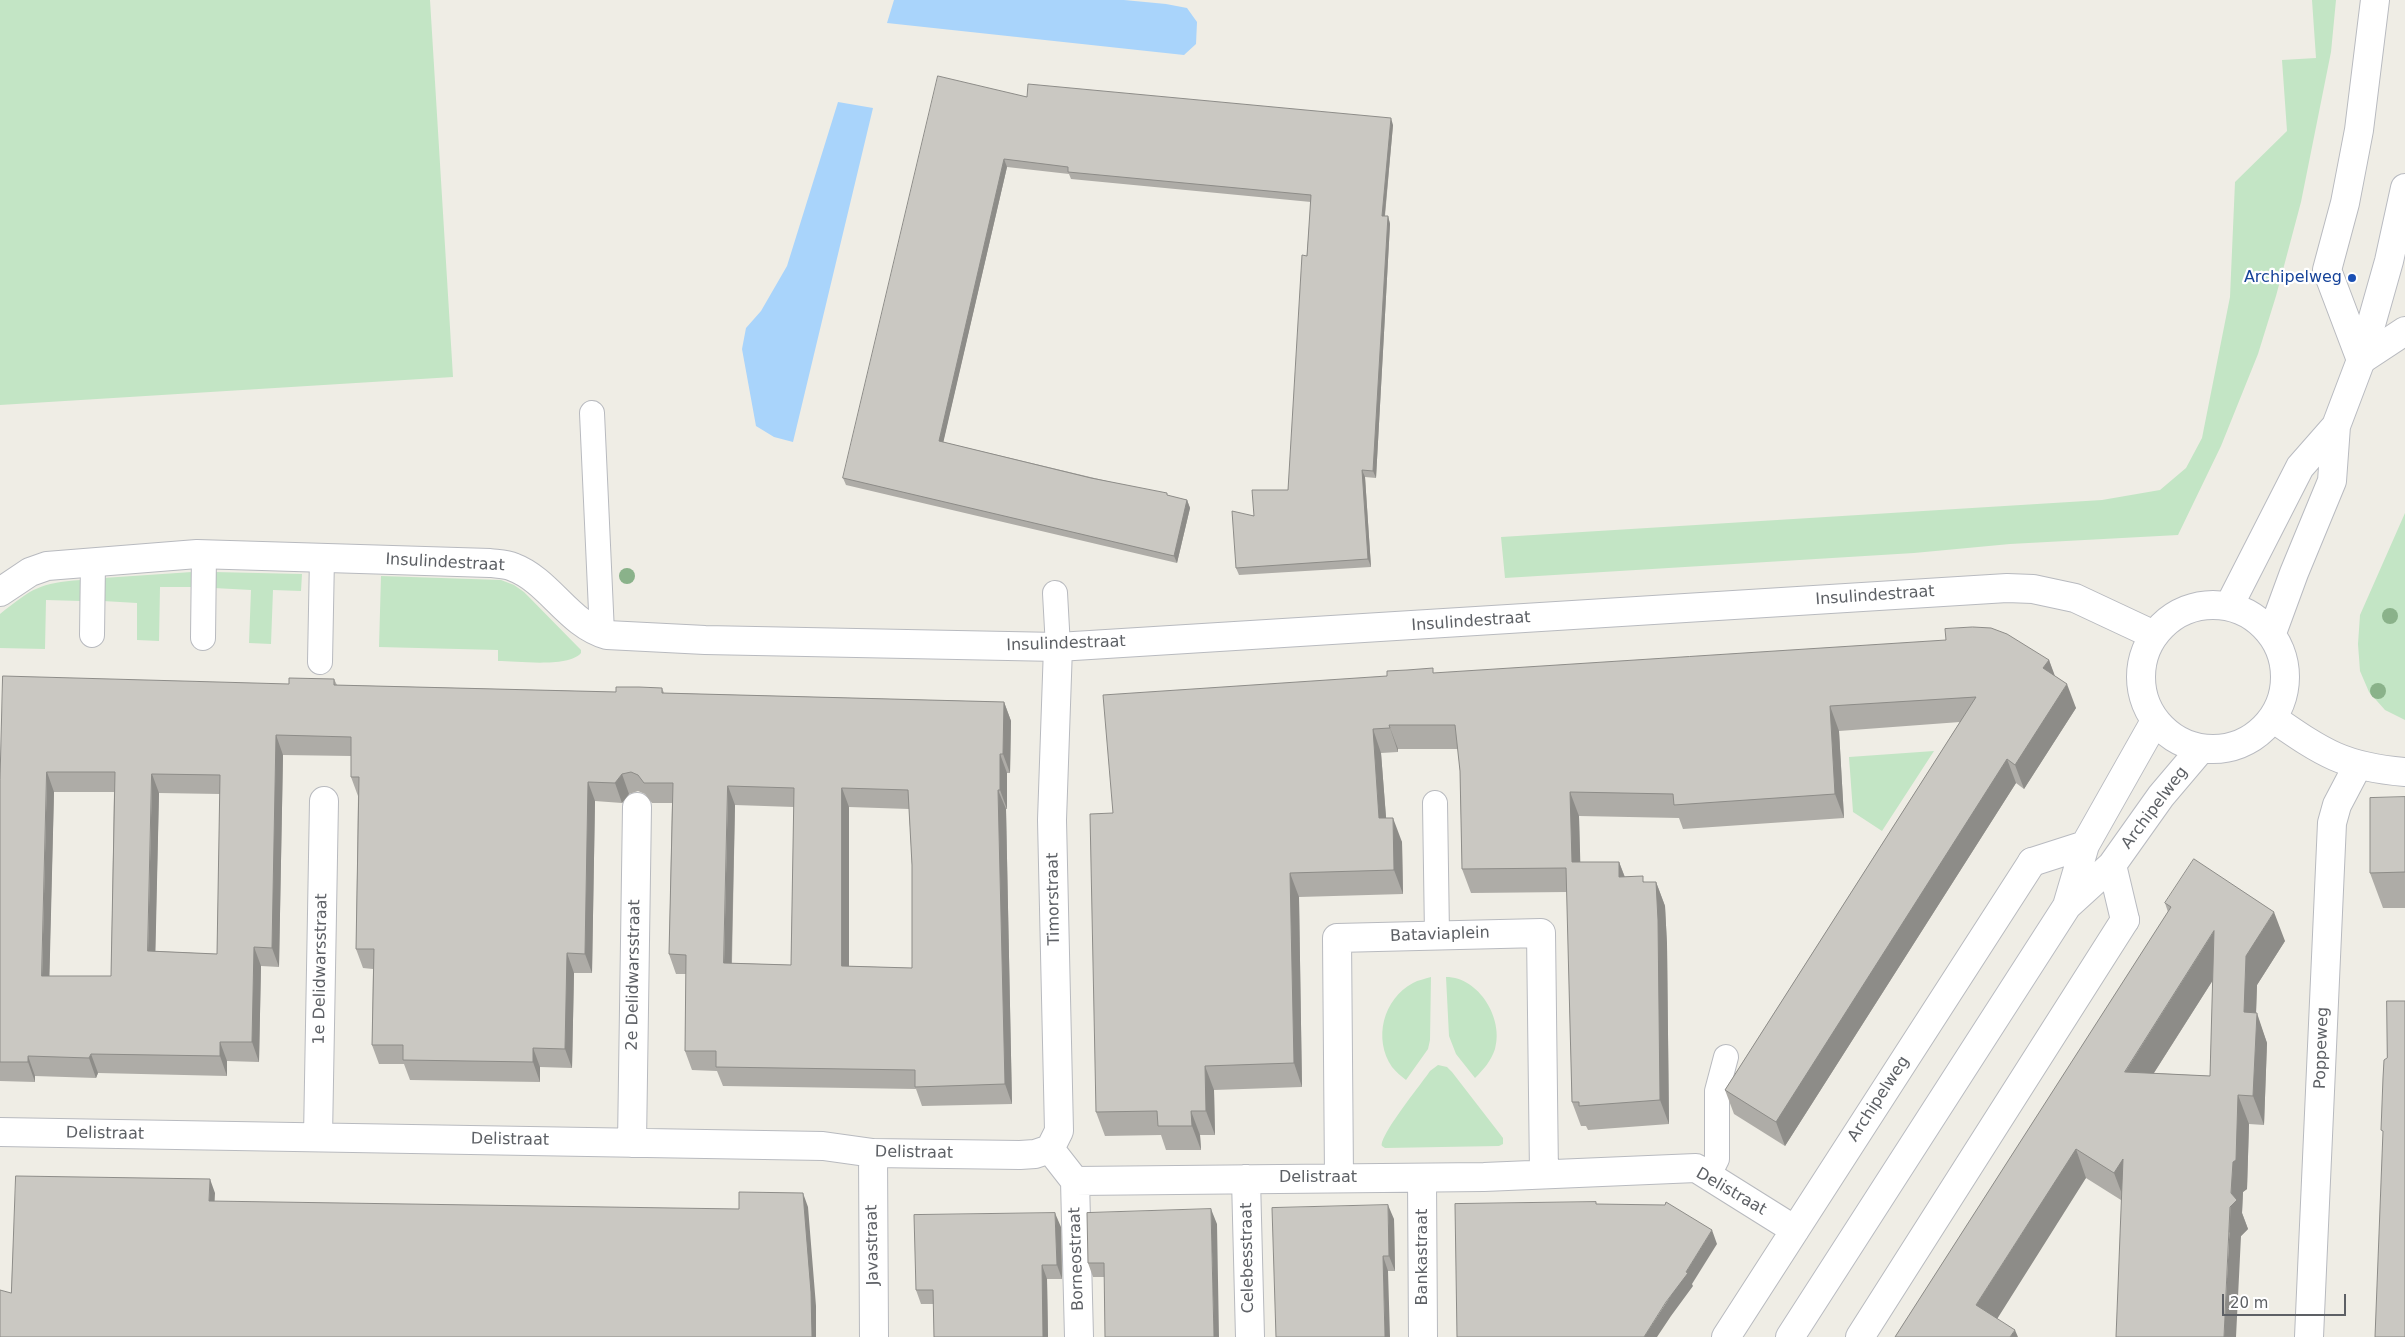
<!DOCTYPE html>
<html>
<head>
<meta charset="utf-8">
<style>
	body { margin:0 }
	#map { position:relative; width:2405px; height:1337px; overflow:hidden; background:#efede5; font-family:"DejaVu Sans",sans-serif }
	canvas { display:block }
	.scale { position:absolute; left:2222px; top:1294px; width:124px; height:22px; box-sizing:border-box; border:2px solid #5d6065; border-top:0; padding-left:6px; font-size:15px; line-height:18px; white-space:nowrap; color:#5d6065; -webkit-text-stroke:4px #fff; paint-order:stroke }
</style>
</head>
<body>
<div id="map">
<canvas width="2405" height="1337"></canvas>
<div class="scale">20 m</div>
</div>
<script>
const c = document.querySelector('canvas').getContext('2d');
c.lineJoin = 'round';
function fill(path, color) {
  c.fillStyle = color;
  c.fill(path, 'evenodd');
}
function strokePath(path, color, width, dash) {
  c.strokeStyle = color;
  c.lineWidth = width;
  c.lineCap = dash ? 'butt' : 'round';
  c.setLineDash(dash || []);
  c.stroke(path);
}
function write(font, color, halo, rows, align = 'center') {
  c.font = font + ' "DejaVu Sans",sans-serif';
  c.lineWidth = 4.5;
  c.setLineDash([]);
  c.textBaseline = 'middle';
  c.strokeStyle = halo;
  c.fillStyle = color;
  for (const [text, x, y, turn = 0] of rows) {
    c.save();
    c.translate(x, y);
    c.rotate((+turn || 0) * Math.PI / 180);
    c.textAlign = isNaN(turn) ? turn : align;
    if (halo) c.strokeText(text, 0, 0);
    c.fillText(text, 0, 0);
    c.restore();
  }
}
const green = new Path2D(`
	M0,0h430l23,377 -453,28z
	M2312,0h24l-5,52 -30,150 -25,94 -18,58 -37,92 -43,89 -168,9 -96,9 -409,25 -4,-41 601,-37 58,-10 26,-22 16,-30 28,-141 5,-115 52,-51 -5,-71 34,-2z
	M2405,513v207l-20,-10 -16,-18 -9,-21 -2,-27 2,-29z
	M192,572l1,15h-33l-1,54 -22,-1v-37l-34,-2v-23z
	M214,572l88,2 -1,17 -28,-1 -2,54 -22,-1 2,-53 -37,-2z
	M381,576l120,4 13,5 10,7 57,58v3c-13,15 -64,8 -83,8v-11l-119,-3z
	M81,580v21l-35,-1 -1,49 -45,-1v-34c33,-26 39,-31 81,-34z
	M1934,751l-52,80 -29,-19 -4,-55z
	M1431,977l-1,63 -2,9 -22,31c-5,-4 -10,-8 -14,-13 -19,-28 -9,-68 21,-84 5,-3 12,-4 18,-6z
	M1446,977c33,0 58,42 49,72 -4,12 -11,20 -20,29l-19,-24 -7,-18z
	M1438,1065l9,2 5,5 51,66v6l-4,2 -114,2 -3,-2c-3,-10 40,-63 48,-75z`);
const water = new Path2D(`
	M894,0h230l42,4 21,4 10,14 -1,22 -12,11 -297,-32z
	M838,102l35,6 -80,334 -19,-5 -18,-11 -14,-77 4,-21 15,-17 26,-45z`);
const lane = new Path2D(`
	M592,413l10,220
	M1055,593l3,54
	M92,635l1,-73
	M203,638l1,-84
	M320,662l2,-105
	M1435,803l2,132
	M1709,1175l8,-16v-68l9,-34`);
const street = new Path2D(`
	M2375,0l-16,130 -14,73 -18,67 34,90 44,-29
	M0,592l30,-20 17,-6 150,-12 293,9c7,1 16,1 23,4 37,14 55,57 94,68l98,5 353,7 949,-59 26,1 42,9 79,37
	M2274,719c49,34 70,48 131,53
	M0,1132l823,14 50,7 147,2 15,-1 15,-5 25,32 409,-4 212,-9 99,62
	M318,1137l6,-336
	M632,1143l5,-336
	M1050,1149l9,-18 -7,-311 6,-173
	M873,1153l1,184
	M1339,1177l-2,-239 204,-5 3,241
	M1422,1178l1,159
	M1246,1179l4,158
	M1075,1181l4,156
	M1726,1337l306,-475
	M1860,1337l265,-417
	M2309,1337l23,-514 5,-18 21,-40`);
const secondary = new Path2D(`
	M2141 677a72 72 0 1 1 144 0a72 72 0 1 1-144 0Z
	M2229,606l71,-139 36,-41
	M2272,633l22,-60 38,-92 4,-55 25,-66 28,-99 16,-73
	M2032,862l53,-17
	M2112,865l13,55
	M2067,906l18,-61 70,-124
	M1790,1337l277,-431 45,-41 49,-69 39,-46`);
const trees = [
	[627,576],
	[2390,616],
	[2378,691]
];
const wall = new Path2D(`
	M1027,97l366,28 -8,91h3l2,8 -14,254 -11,-1 6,90 -132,8 -3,-7 18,-52 34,-26 23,-288 -240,-23 -2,-5 -62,-7 -64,275 244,58 3,8 -13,55 -331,-78 -3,-7z
	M2049,660l5,15 22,33 -52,81 -8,-6 -231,363 -51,-32 -9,-24 235,-368 -121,9 5,87 -161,11 -4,-11 -100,-2 1,46h39l6,15 20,5h11l9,24 2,38 2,180 -81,6 -2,-4h-5l-9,-24 -5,-210 -96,1 -9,-24 -2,-98 -2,-22h-60v3l-17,1 5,65 16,24 1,52 -104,3 3,190 -88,3 1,45h-15l1,15h-35l-5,-15 -56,1 -9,-24 17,-299 322,-140z
	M334,679l3,6 279,7 46,-4 2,5 340,9 7,19 -1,52h-3v36h-1l6,295 -90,2 -6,-17 -193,-3 -6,-15 -25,-1 -7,-19 1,-77h-10l-7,-20 3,-151h-20l-7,-9 -7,-3 -9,3 -7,9 -27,-2 -3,172h-18l-2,95 -32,-1v15l-130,-2 -6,-16h-25l-7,-19 1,-76 -10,-1 -7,-19 2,-153 -7,-19v-21l-68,-1 -4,212 -18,-1 -2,96 -32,-1v15l-129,-3 -2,5 -61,-2v6l-35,-1v-301l289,-96zM54,792h60l-3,184h-62zM159,793l61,1 -3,160 -62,-3zM735,805l59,2 -3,158 -59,-2zM849,807l60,2 3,56v103l-63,-2z
	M2405,797v111h-22l-13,-35z
	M2165,903l120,38 -28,44 -1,28 11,30 -3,82 -15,-1 -2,65 -4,3 -1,21 6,16 -7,7 -120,-36 -35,-22 -191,159 273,-425zM2213,980l-3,96 -56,-3z
	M1394,1219l1,52h-7l-112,66z
	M1217,1224l-113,53h-11l-5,-14z
	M1061,1227l1,52h-15l1,58h-114v-33h-13l-5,-14z`);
const shadedWall = new Path2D(`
	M1391,118l2,7 -9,98 -2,-7z
	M1004,159l3,8 -65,281 -3,-7z
	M1388,216l2,8 -14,254 -3,-7z
	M1362,470l3,7 6,90 -3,-8z
	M1187,500l3,8 -13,55 -3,-7z
	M2049,660l9,24 -15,-16z
	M2067,684l9,24 -52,81 -9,-24z
	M1004,702l7,19 -1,52 -7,-19z
	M1830,706l9,25 5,87 -9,-24z
	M1389,725l9,24v3z
	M1373,729l8,24 7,89 -9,-24z
	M276,735l7,20 -4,212 -7,-19z
	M1000,754l7,19v36l-7,-19z
	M2007,759l9,24 -231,363 -9,-24z
	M47,772l7,20 -5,203 -7,-19z
	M152,774l7,19 -4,178 -7,-20z
	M622,774l7,20 -7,9 -7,-20z
	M588,782l7,19 -3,172 -7,-19z
	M728,786l7,19 -4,177 -7,-19z
	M842,788l7,19v178l-7,-19z
	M998,790l8,19 6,295 -7,-20z
	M1570,792l9,24 2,70 -9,-24z
	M1393,818l9,24 1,52 -9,-24z
	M1619,862l9,24 -9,-9z
	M1290,873l9,24 3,190 -8,-24z
	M1656,882l9,24 2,38 2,180 -9,-24z
	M2274,912l11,29 -28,44 -2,57 -11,-30 2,-56z
	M2214,931l11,30 -89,140 -11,-29z
	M254,947l7,19 -2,96 -7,-20z
	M567,953l7,20 -2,95 -7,-19z
	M2257,1013l10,30 -3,82 -11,-29z
	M220,1042l7,19v15l-7,-20z
	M533,1048l7,19v15l-7,-20z
	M91,1054l7,19 -2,5 -7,-20z
	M28,1056l7,20v6l-7,-20z
	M1205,1066l9,24 1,45 -9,-24z
	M2238,1095l11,29 -2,65 -4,3 -1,21 6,16 -7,7 -5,101h-12l9,-175z
	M1191,1111l9,24 1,15 -9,-24z
	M2076,1149l10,29 -99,157 -11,-30z
	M2123,1159l2,43 -11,-29z
	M210,1179l5,14 -1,22 -5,-14z
	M803,1193l5,14 8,99v31h-4z
	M1388,1205l6,14 1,52 -6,-15z
	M1211,1209l6,15 2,113h-5z
	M1055,1213l6,14 1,52 -5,-14z
	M1712,1230l5,14 -25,40 1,2 -22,30 -14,21h-13l42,-65z
	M1383,1256l5,15 2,66h-5z
	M1042,1265l5,14 1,58h-5z
	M2015,1330l3,7h-8z`);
const building = new Path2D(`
	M938,76l89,21 1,-13 363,34 -9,98h6l-15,255 -11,-1 6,89 -132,9 -4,-57 22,5 -2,-26h36l14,-235 5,1 4,-61 -243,-23v-5l-64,-8 -65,282 152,37 76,15v2l20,5 -13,56 -331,-78z
	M1973,627l18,1 16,6 42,26 -6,8 24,16 -52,81 -8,-6 -231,363 -51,-32 251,-393 -146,9 5,88 -161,11 -1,-11 -103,-2 2,70h47v15l24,-1v6h13l2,38 2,180 -81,6v-4h-7l-6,-234 -104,1 -2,-98 -5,-46h-66l1,3 -17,1 6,89h14l1,52 -104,3 4,190 -89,3 1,45h-15l1,15h-34l-1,-15 -61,1 -6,-298 23,-1 -10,-118 284,-19v-5l20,-1 26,-2v5l513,-33 -1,-11z
	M3,676l286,8v-6l45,1v6l282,7v-5h23l23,1v5l342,9 -1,52h-3v36h-2l7,294 -90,3v-17l-199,-3v-16h-31l1,-96 -17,-1 4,-171h-29l-6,-8 -7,-3 -9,2 -7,9 -27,-1 -3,172 -18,-1 -2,96 -32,-1v14l-130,-2v-15h-31l2,-96h-18l3,-172h-8v-40l-75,-2 -4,213 -18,-1 -2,95h-32v14l-129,-2 -2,4 -61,-2v6h-28v-282zM47,772h68l-4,204h-69zM152,774l68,1 -3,179 -69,-3zM728,786l66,2 -3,177 -67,-2zM842,788l66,2 4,75v103l-70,-2z
	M2405,797v75l-35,1v-75z
	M2194,859l80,53 -28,44 -2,56 13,1 -4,83 -15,-1 -2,65 -3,2 -2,31 6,7 -7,7 -6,130h-108l7,-178 -9,14 -38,-24 -100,156 39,25 -5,7h-115l276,-430 -6,-4zM2214,931l-4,145 -85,-4z
	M2387,1001h18v336h-30l8,-206 -2,-1 2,-52 1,-18 3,-2z
	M16,1176l194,3 -1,22 530,8v-17l64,1 8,99 1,45h-812v-47l11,3z
	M1596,1202v2l69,1 1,-3 46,28 -26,42 2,1 -22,29 -22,35h-187l-2,-133z
	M1388,1205l1,51h-6l2,81h-109l-4,-129z
	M1211,1209l3,128h-109l-1,-74h-16l-1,-50z
	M1055,1213l2,52h-15l1,72h-109l-1,-47h-17l-2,-75z`);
const markers = [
	[2352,278,5,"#1a4fb4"]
];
const transitNames = [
	["Archipelweg",2342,278]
];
const streetNames = [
	["Insulindestraat",445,563,3],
	["Insulindestraat",1875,596,-4],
	["Insulindestraat",1471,622,-4],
	["Insulindestraat",1066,644,-2],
	["Archipelweg",2155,808,-53],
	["Timorstraat",1054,899,-91],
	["Bataviaplein",1440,935,-2],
	["1e Delidwarsstraat",321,969,-89],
	["2e Delidwarsstraat",634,975,-89],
	["Poppeweg",2322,1048,-88],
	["Archipelweg",1879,1099,-57],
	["Delistraat",105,1134,1],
	["Delistraat",510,1140,1],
	["Delistraat",914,1153,1],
	["Delistraat",1318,1178],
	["Delistraat",1731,1192,30],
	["Javastraat",873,1245,-91],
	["Bankastraat",1423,1257,-90],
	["Celebesstraat",1248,1258,-91],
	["Borneostraat",1077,1259,-92]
];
fill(green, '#c3e5c5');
fill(water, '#a9d4fb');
strokePath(lane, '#b8babf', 26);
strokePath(street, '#b8babf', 30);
strokePath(secondary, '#b9bbc1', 30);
strokePath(lane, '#fff', 24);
strokePath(street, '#fff', 28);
strokePath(secondary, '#fff', 28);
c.fillStyle = '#8ab28a';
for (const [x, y] of trees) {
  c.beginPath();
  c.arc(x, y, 8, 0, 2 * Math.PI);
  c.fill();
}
fill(wall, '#aeaca7');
fill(shadedWall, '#8d8c88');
fill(building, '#cac8c2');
strokePath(building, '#8d8c88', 1);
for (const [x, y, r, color] of markers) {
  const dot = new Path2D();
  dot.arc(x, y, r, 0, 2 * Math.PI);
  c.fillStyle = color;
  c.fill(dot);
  strokePath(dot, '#fff', 2);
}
write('16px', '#164399', '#fff', transitNames, 'right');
write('16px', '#5d6065', '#fff', streetNames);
</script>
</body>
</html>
